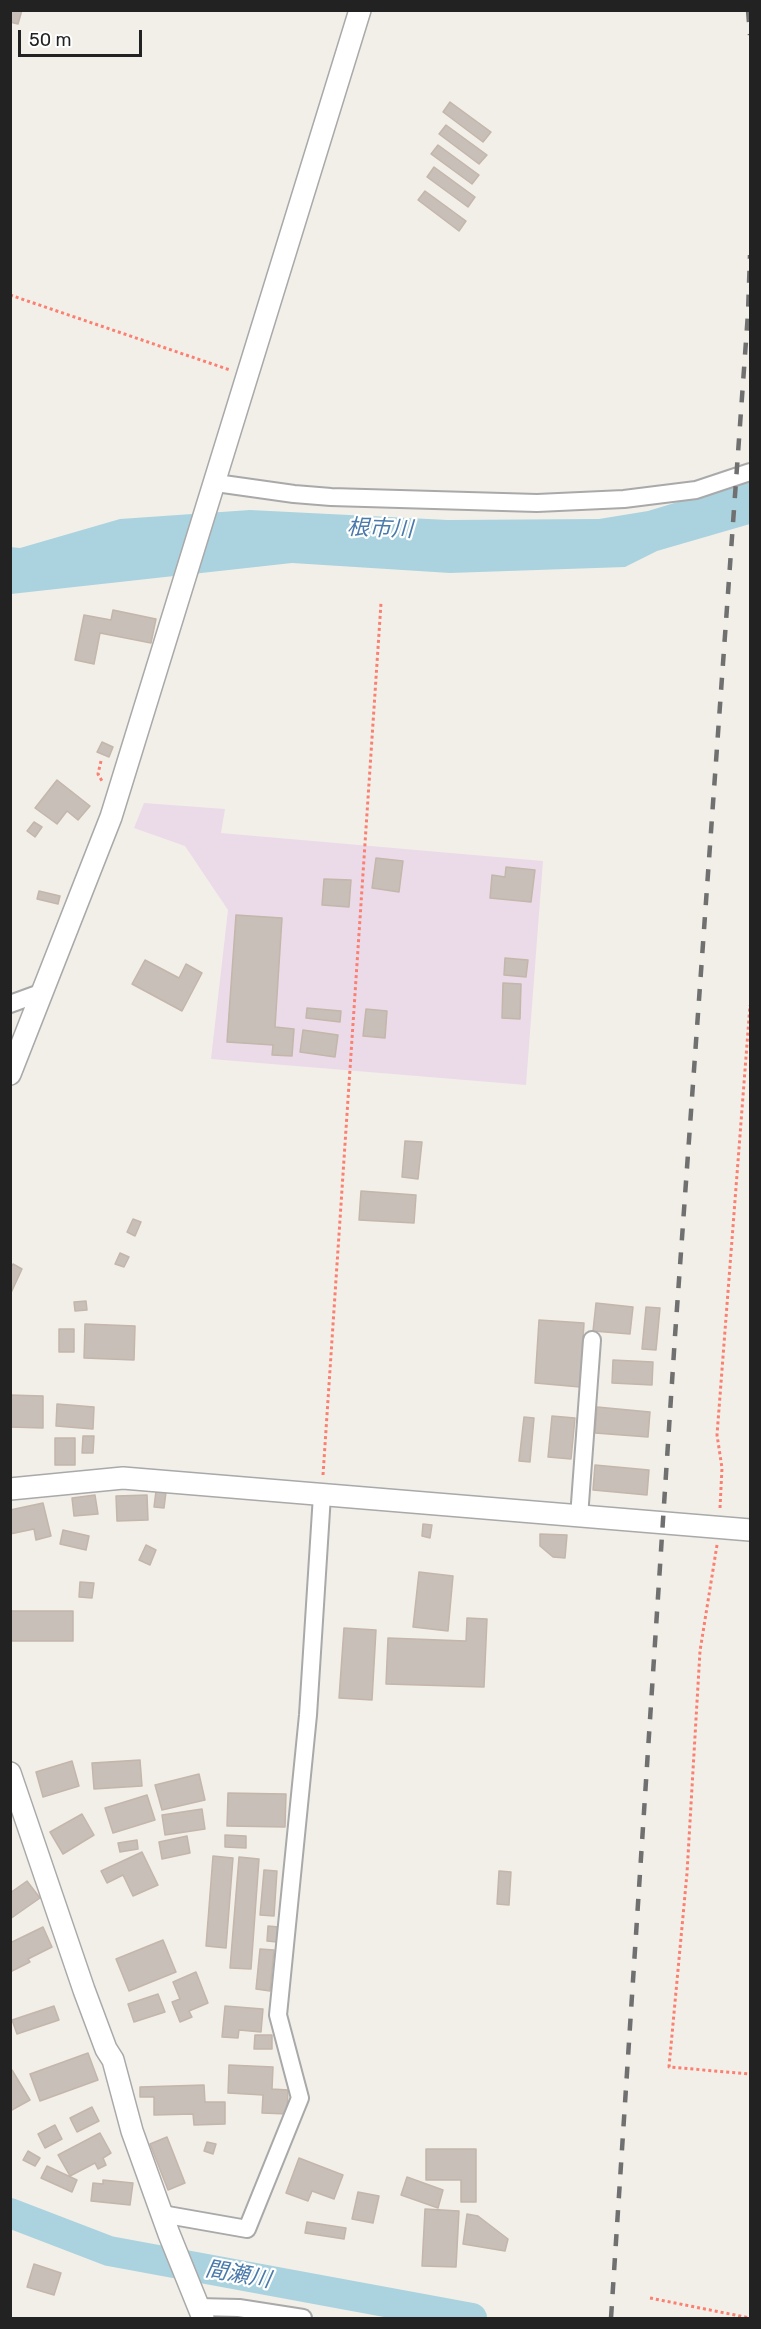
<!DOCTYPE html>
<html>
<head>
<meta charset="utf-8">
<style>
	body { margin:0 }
	#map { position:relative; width:761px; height:2329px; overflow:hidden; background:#f2efe9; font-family:Rubik,sans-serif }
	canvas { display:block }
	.frame { position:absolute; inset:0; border:12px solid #222; pointer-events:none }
	.scale { position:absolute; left:18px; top:30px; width:124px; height:27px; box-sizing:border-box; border:3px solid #222; border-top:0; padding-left:8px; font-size:18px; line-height:21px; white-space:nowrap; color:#222; -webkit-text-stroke:4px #fff; paint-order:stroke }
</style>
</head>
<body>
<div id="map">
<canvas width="761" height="2329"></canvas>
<div class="frame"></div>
<div class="scale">50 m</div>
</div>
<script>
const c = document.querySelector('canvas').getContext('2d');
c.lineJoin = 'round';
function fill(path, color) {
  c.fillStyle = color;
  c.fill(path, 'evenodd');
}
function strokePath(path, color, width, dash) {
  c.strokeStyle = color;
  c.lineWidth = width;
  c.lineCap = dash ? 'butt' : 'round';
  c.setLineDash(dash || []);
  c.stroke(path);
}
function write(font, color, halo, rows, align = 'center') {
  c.font = font + ' Rubik,"Noto Sans JP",sans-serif';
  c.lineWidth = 4.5;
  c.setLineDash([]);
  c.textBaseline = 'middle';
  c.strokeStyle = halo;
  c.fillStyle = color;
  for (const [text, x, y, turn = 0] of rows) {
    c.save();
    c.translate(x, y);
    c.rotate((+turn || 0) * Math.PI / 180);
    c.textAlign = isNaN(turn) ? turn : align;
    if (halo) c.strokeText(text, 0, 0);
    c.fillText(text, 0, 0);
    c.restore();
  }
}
const industrial = new Path2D(`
	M144,803l81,6 -4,24 322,28 -17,224 -315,-26 17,-149 -43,-64 -51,-18z`);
const water = new Path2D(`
	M750,480v44l-93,27 -32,16 -175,6 -158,-10 -281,31 -1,-47 10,1 100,-29 130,-9 198,10 151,-1 49,-8z`);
const river = new Path2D(`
	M10,2213l99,38 363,67`);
const building = new Path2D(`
	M10,10h12l-4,14 -8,-2z
	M450,102l41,30 -8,10 -40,-30z
	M446,125l41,30 -8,9 -40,-30z
	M438,145l41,30 -7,9 -41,-30z
	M434,167l41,30 -7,10 -41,-30z
	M425,191l41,30 -7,10 -41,-31z
	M113,610l43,9 -5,24 -51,-10 -6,31 -19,-4 9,-45 27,5z
	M102,742l11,5 -4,10 -12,-5z
	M57,780l33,26 -12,14 -11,-9 -10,13 -22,-16z
	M34,822l8,5 -7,10 -8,-6z
	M376,858l27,3 -4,31 -27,-4z
	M506,867l29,3 -4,32 -41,-4 2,-23 13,2z
	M324,879l27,1 -2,27 -27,-2z
	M39,891l21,5 -2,8 -21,-5z
	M236,915l46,3 -7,109 19,2 -2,27 -20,-1 1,-10 -46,-3z
	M505,958l23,2 -2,17 -22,-2z
	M145,960l34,18 7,-14 16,9 -20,38 -50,-27z
	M503,983l18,1 -1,35 -18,-1z
	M307,1008l34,3 -1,11 -34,-4z
	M366,1009l21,2 -2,27 -22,-2z
	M303,1030l35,5 -3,22 -35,-5z
	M405,1141l17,1 -4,37 -16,-2z
	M361,1191l55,4 -2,28 -55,-3z
	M133,1219l8,3 -6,14 -8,-4z
	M120,1253l9,4 -5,10 -9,-3z
	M13,1264l9,5 -12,26v-26z
	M86,1301l1,9 -12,1 -1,-9z
	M596,1303l37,4 -3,27 -37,-3z
	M646,1307l14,1 -4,42 -14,-1z
	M539,1320l45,3 -4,64 -45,-4z
	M85,1324l50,2 -1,34 -50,-2z
	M59,1329h15v23h-15z
	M613,1360l40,2 -1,23 -40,-2z
	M10,1395l33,1v32l-33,-1z
	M57,1404l37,3 -1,22 -37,-3z
	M597,1407l53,5 -2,25 -53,-4z
	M552,1416l23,2 -4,41 -23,-2z
	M524,1417l10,1 -4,44 -11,-1z
	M83,1436h11l-1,17h-11z
	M55,1438h20v27h-20z
	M595,1465l54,5 -2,25 -54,-5z
	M156,1491l10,1 -2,16 -10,-1z
	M95,1495l3,19 -24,2 -2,-18z
	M147,1495l1,25 -31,1 -1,-25z
	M43,1503l8,33 -15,4 -2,-11 -24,5v-24z
	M423,1524l9,1 -2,13 -8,-2z
	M63,1530l26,6 -3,14 -26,-6z
	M540,1534l27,1 -2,23 -12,-1 -13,-11z
	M146,1545l10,5 -6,15 -11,-5z
	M419,1572l34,4 -5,55 -35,-4z
	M80,1582l14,1 -2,15 -13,-1z
	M10,1611h63v30h-63z
	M467,1618l20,1 -3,68 -98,-3 2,-46 78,3z
	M344,1628l32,2 -4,70 -33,-2z
	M140,1760l2,26 -48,3 -2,-26z
	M72,1761l7,25 -36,11 -7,-25z
	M199,1774l6,26 -43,10 -7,-25z
	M228,1793l58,1 -1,33 -58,-1z
	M147,1795l8,25 -42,13 -8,-25z
	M202,1809l3,20 -40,6 -3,-20z
	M82,1814l12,21 -31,19 -13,-22z
	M225,1835l21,1v12l-21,-1z
	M187,1836l3,17 -28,6 -3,-17z
	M137,1840l1,9 -18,3 -2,-9z
	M142,1852l16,33 -25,11 -10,-21 -16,8 -6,-12z
	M213,1856l20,2 -7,90 -20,-2z
	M239,1857l20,2 -8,110 -21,-1z
	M264,1870l13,1 -3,45 -14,-1z
	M499,1871l12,1 -2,33 -12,-1z
	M27,1881l13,17 -30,21v-26z
	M268,1926l11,1 -2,15 -10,-1z
	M43,1927l9,20 -24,12 2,3 -20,10v-29z
	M163,1940l13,32 -47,19 -13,-32z
	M260,1949l14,1 -4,41 -14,-2z
	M196,1972l12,31 -19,8 3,6 -12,5 -8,-20 8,-3 -7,-17z
	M158,1994l7,18 -31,10 -6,-18z
	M54,2006l5,14 -42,14 -5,-14z
	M225,2006l38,3 -2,23 -22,-2 -1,8 -16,-1z
	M255,2035h17v14h-18z
	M88,2053l10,27 -58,21 -10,-27z
	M229,2065l44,2 -1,22 16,1 -1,24 -25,-1 1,-18 -35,-2z
	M12,2070l18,30 -20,11v-40z
	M204,2085l1,17h20v22l-31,1 -1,-11 -39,1v-18h-14v-10z
	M92,2107l7,14 -22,11 -7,-14z
	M55,2125l7,14 -17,9 -7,-14z
	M100,2133l11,20 -8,5 3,7 -8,4 -3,-6 -25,13 -12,-21z
	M167,2137l18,46 -17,7 -18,-46z
	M207,2142l9,2 -3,10 -9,-3z
	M426,2149h50v53h-15v-22h-35z
	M28,2151l12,7 -5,8 -12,-6z
	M299,2158l44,17 -9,24 -22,-8 -4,10 -22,-8z
	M47,2166l30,14 -5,12 -31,-14z
	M407,2177l36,13 -5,18 -37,-13z
	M103,2180l30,3 -3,22 -39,-4 2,-18 10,1z
	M358,2192l21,4 -6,27 -21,-4z
	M425,2209l34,2 -3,56 -34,-1z
	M467,2214l11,2 30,23 -3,12 -42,-7z
	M307,2222l39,6 -2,11 -39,-6z
	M34,2264l27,9 -7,22 -27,-8z`);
const path = new Path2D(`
	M10,295l220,75
	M101,761l-3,13 4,7
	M323,1475l58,-872
	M720,1508l2,-40 -5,-33 33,-430
	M717,1545l-17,106 -13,222 -18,194 81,7
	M650,2298l100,20`);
const minor = new Path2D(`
	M216,483l78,11 37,3 206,6 87,-4 72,-9 54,-18
	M10,1004l33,-12
	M579,1517l13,-177
	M162,2214l85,15 53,-131 -22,-83 30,-300 14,-220
	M198,2307l41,1 64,10`);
const tertiary = new Path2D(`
	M10,1074l101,-257 249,-807
	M10,1489l113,-11 627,52
	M10,1773l74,217 22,59 7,11 19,71 37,103 34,84`);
const rail = new Path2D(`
	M748,10l2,25
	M611,2318l64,-982 73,-1023 2,-58`);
const waterNames = [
	["根市川",380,529,2],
	["間瀬川",238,2275,10]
];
fill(industrial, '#ebdbe8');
fill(water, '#aad3df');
strokePath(river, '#aad3df', 30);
fill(building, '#c7bfb8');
strokePath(building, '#c4b6ab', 1.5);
strokePath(minor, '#a9a9a9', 20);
strokePath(tertiary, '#a9a9a9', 24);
strokePath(path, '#fa8072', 3, [3, 3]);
strokePath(minor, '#fff', 16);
strokePath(tertiary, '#fff', 21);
strokePath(rail, '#707070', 4.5, [12, 12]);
write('italic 22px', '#4a7aab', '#fff', waterNames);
</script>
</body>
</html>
